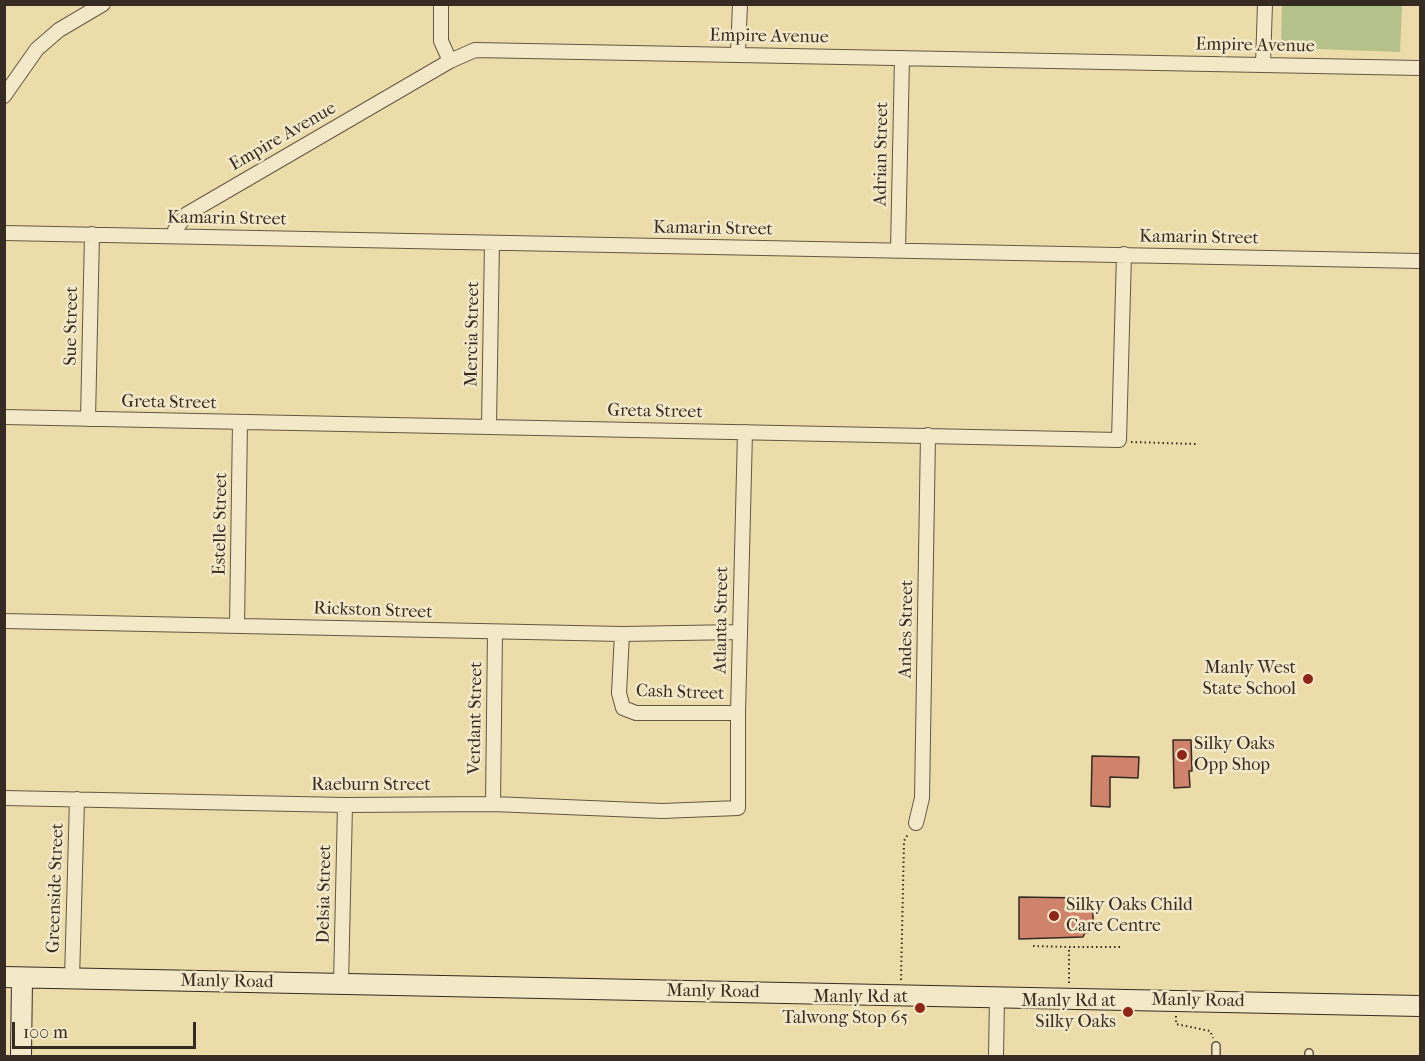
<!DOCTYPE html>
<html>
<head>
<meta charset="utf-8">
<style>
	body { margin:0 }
	#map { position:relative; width:1425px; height:1061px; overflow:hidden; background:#ecdca9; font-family:"IM FELL French Canon",serif }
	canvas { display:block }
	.frame { position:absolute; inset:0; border:6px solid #362b22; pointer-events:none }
	.scale { position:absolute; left:12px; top:1022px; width:184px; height:27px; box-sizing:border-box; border:3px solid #362b22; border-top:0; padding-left:8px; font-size:18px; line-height:21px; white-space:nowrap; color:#362b22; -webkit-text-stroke:4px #f3e8c7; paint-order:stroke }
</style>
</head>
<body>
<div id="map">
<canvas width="1425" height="1061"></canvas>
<div class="frame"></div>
<div class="scale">100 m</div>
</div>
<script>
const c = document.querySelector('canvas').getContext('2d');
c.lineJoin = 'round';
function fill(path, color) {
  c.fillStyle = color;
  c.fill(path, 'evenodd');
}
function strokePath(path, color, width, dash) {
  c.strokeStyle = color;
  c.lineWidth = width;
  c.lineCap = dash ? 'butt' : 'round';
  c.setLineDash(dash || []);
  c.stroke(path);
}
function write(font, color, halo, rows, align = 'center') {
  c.font = font + ' "IM FELL French Canon",serif';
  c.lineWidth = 5;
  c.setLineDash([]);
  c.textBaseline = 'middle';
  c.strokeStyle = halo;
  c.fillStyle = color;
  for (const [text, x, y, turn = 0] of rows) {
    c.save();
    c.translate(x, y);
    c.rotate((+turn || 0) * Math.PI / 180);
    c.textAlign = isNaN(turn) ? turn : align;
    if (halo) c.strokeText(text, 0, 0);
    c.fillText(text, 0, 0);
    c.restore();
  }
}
const green = new Path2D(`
	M1282,5h120l-2,47 -109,-4 -10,-6z`);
const building = new Path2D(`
	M1173,740h18l1,31h-3l1,16 -16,1z
	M1092,756l47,1 -1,21 -28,-1v30l-19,-1z
	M1019,897l66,1v6l8,2v26l-8,1 -2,4 -64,2z`);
const path = new Path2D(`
	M1131,442l66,2
	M1033,946l36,1
	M901,980l3,-139 4,-7
	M1069,983v-36h51
	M1176,1016v8l34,7 3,7`);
const service = new Path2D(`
	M1216,1056v-10
	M1309,1056v-3`);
const minor = new Path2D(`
	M441,4v37l9,20
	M738,53l2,-49
	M1263,64l2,-60
	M4,96l33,-47 22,-19 44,-26
	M4,233l1416,28
	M175,236v-6l12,-16 263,-153 25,-11 945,18
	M898,250l4,-192
	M4,417l1115,23 5,-186
	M88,419l4,-185
	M489,425l3,-182
	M4,621l618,13 118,-2
	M237,625l3,-203
	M622,634l-3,59 4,15 13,5h102
	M4,798l341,7 148,-1 169,7 76,-3v-95l7,-281
	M493,804l2,-172
	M916,823l6,-25 6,-363
	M72,979l5,-180
	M341,984l4,-179
	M996,1056l1,-59`);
const secondary = new Path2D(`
	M4,977l1416,29
	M21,1056l1,-78`);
const markers = [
	[1308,679,6,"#8f2418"],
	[1182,755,6,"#8f2418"],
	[1054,916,6,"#8f2418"],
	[920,1008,6,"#8f2418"],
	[1128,1012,6,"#8f2418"]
];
const streetNames = [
	["Empire Avenue",769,37,1],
	["Empire Avenue",1255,46,1],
	["Empire Avenue",283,137,-30],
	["Adrian Street",882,154,-89],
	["Kamarin Street",227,219,1],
	["Kamarin Street",713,229,1],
	["Kamarin Street",1199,238,1],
	["Sue Street",72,326,-89],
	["Mercia Street",473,334,-89],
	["Greta Street",169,403,1],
	["Greta Street",655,412,1],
	["Estelle Street",221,524,-89],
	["Rickston Street",373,611,2],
	["Atlanta Street",722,620,-89],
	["Andes Street",907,629,-89],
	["Cash Street",680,693,2],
	["Verdant Street",476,718,-89],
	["Raeburn Street",371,786],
	["Greenside Street",56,888,-88],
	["Delsia Street",325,894,-89],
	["Manly Road",227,982,1],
	["Manly Road",713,992,1],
	["Manly Road",1198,1001,1]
];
const poiNames = [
	["Manly West",1296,669],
	["State School",1296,690],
	["Silky Oaks",1194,745,"left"],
	["Opp Shop",1194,766,"left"],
	["Silky Oaks Child",1066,906,"left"],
	["Care Centre",1066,927,"left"],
	["Manly Rd at",908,998],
	["Talwong Stop 65",908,1019],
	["Manly Rd at",1116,1002],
	["Silky Oaks",1116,1023]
];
fill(green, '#b4c18b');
fill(building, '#ce836a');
strokePath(building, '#362b22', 1.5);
strokePath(service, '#645744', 10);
strokePath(minor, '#645744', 16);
strokePath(secondary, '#362b22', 22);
strokePath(path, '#362b22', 2, [1.5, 3]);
strokePath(service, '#f3e8c7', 7);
strokePath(minor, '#f3e8c7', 14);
strokePath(secondary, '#f3e8c7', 20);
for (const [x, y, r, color] of markers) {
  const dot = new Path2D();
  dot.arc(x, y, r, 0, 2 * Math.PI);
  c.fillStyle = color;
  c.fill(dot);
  strokePath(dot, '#f3e8c7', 2);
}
write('18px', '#362b22', '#f3e8c7', streetNames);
write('18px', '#362b22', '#f3e8c7', poiNames, 'right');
</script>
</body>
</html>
